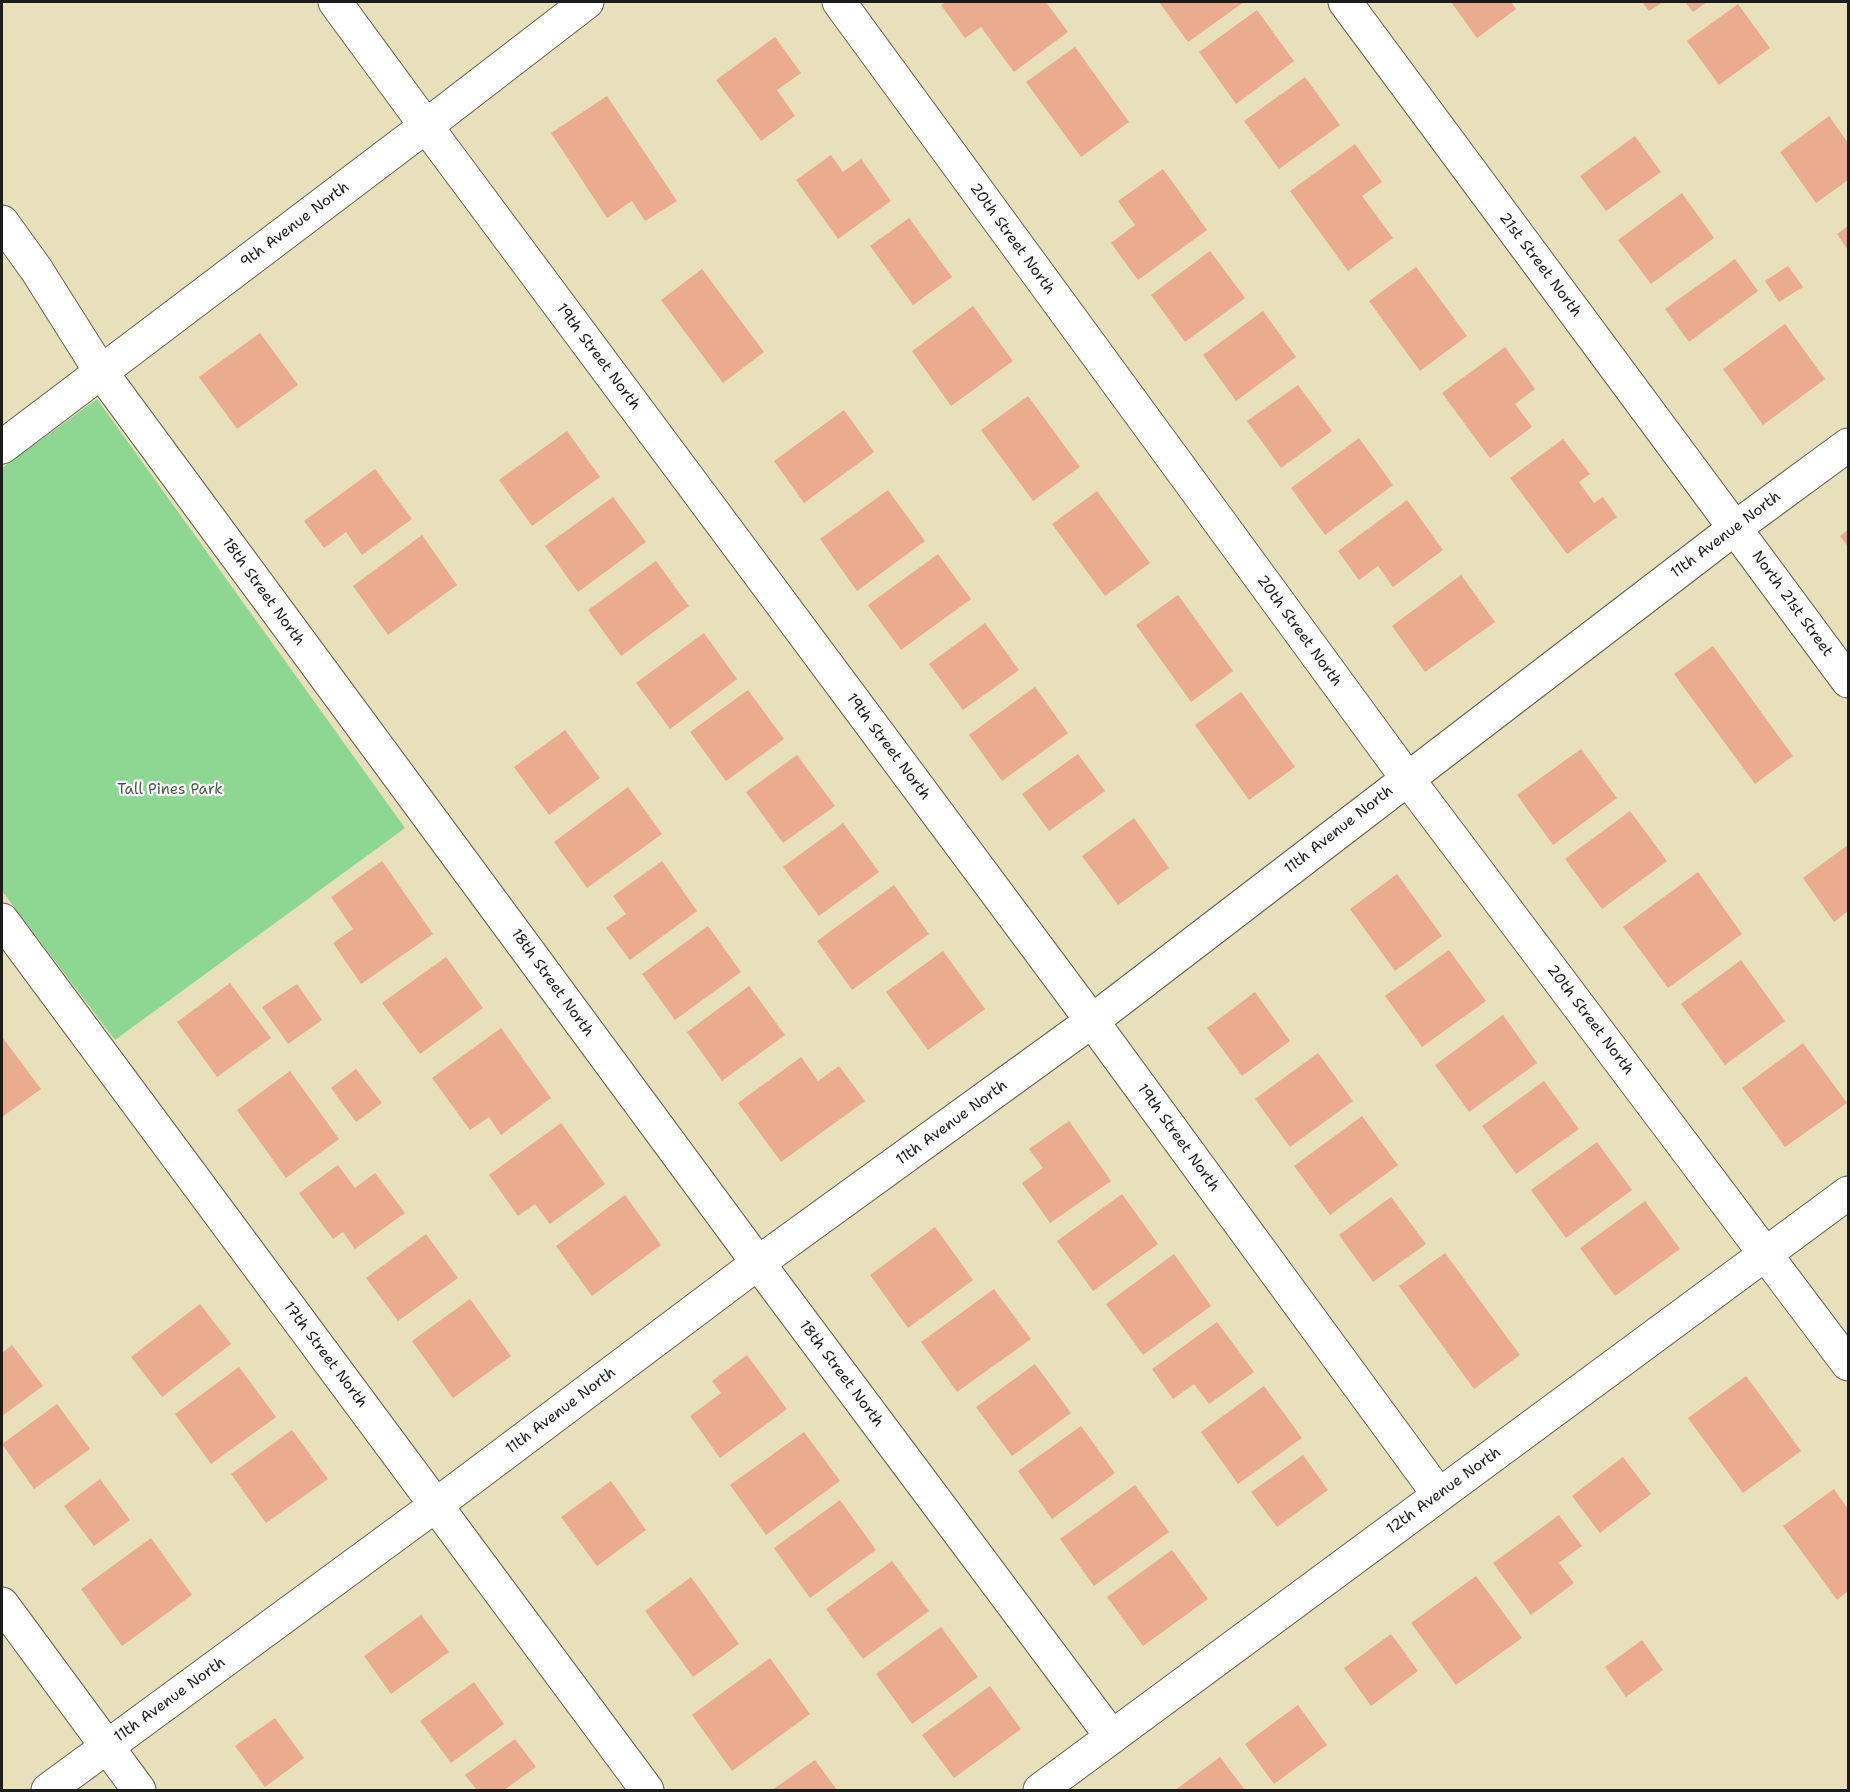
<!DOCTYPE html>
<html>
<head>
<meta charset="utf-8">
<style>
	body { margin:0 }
	#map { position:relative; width:1850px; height:1792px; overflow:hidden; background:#e7e0ba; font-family:"Shantell Sans",sans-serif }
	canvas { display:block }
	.frame { position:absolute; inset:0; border:3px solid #1c1c1c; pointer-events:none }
</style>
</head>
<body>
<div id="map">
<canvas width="1850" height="1792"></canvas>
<div class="frame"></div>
</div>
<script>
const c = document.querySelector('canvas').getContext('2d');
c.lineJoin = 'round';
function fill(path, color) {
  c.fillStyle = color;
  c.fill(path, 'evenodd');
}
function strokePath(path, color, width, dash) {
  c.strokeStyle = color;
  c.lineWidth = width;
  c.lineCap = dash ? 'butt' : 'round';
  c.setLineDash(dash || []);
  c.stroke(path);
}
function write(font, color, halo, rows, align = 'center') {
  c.font = font + ' "Shantell Sans",sans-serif';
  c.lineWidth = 4.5;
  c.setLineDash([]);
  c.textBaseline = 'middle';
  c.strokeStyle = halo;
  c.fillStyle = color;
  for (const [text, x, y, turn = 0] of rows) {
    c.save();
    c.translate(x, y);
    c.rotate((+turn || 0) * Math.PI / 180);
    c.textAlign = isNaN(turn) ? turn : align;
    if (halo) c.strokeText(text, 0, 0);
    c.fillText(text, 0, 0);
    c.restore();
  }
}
const green = new Path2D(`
	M97,399l308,429 -290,212 -113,-149v-423z`);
const building = new Path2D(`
	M946,2h100l22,30 -54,40 -33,-45 -16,11 -24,-33z
	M1159,2h85l-56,40z
	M1451,2h60l5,7 -39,29z
	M1642,2h21l-14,9z
	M1685,2h22l-14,10z
	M1738,4l32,44 -51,37 -32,-44z
	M1257,10l37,51 -58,43 -37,-52z
	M775,37l26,36 -24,17 18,26 -34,25 -45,-61z
	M1075,47l54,75 -48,35 -55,-75z
	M1305,77l35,48 -61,44 -35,-48z
	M607,96l70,105 -32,20 -13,-20 -25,17 -56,-85z
	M1829,116l19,27v37l-32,23 -36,-51z
	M1635,136l26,36 -55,39 -26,-35z
	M1355,144l27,38 -20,14 31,42 -45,33 -58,-80z
	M831,155l12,17 18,-13 30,42 -53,38 -42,-59z
	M1163,169l44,61 -69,50 -27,-37 24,-18 -17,-24z
	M1682,193l32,45 -63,46 -33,-44z
	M909,218l43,59 -39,28 -43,-59z
	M1848,226v24l-11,-16z
	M1210,251l35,47 -60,44 -34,-47z
	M1735,259l23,32 -69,51 -24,-33z
	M1788,266l15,21 -24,15 -14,-21z
	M1416,267l51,69 -47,35 -51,-70z
	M702,269l62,83 -41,31 -62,-83z
	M973,306l40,55 -62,45 -39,-55z
	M1263,311l33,46 -60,44 -33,-46z
	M1785,324l40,55 -62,46 -40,-56z
	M260,333l38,52 -61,44 -38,-52z
	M1505,347l30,42 -20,15 17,23 -42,31 -48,-65z
	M1298,385l34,46 -51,37 -34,-47z
	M1028,396l52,71 -47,34 -52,-71z
	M844,410l30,42 -70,51 -30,-42z
	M567,431l33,46 -68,49 -33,-46z
	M1359,438l34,47 -68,50 -34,-47z
	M1563,439l27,35 -11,8 15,21 9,-6 14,20 -50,37 -57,-76z
	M375,469l37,50 -50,36 -16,-23 -22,16 -20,-27z
	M888,490l37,51 -68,50 -37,-52z
	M1097,491l53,72 -45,33 -53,-72z
	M613,497l33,45 -68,50 -33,-46z
	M1407,500l36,50 -50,37 -15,-21 -19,14 -21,-29z
	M1848,530v17l-8,-11z
	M422,535l35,50 -69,50 -35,-49z
	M938,554l33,45 -70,51 -33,-45z
	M656,561l33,45 -68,50 -33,-46z
	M1461,575l34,47 -70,50 -33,-46z
	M1178,595l55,76 -42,31 -55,-77z
	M985,623l34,47 -56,40 -34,-46z
	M704,633l33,46 -67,50 -34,-46z
	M1713,646l80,110 -38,28 -81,-110z
	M1035,687l33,46 -66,48 -33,-46z
	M748,690l36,49 -58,42 -36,-49z
	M1241,692l54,75 -46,33 -54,-75z
	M565,730l35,48 -51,37 -35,-48z
	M1581,749l36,49 -64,47 -36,-50z
	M1078,754l27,37 -56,40 -27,-37z
	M797,755l38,51 -52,37 -37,-51z
	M628,787l34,47 -75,54 -33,-46z
	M1630,811l37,50 -65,48 -37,-50z
	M1134,818l35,50 -51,37 -36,-49z
	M843,823l36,49 -60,44 -36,-49z
	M1848,845v66l-14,11 -31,-44z
	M382,861l51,73 -72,50 -28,-41 20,-14 -22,-32z
	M662,861l35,50 -67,49 -24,-32 20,-14 -13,-18z
	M1698,872l44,62 -74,54 -45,-61z
	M1397,874l45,62 -47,35 -45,-62z
	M894,885l35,49 -77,56 -35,-49z
	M708,926l33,46 -66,48 -33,-46z
	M1449,950l37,51 -64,46 -37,-51z
	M943,951l42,58 -57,41 -42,-58z
	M446,957l37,51 -63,46 -38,-51z
	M1741,960l44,61 -60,44 -44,-61z
	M230,983l41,55 -54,39 -40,-55z
	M297,984l25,36 -34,24 -26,-37z
	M749,986l36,49 -63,46 -35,-49z
	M1255,992l35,49 -48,35 -35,-48z
	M1503,1015l34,48 -68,49 -34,-47z
	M501,1028l50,70 -50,37 -12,-18 -19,13 -38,-52z
	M3,1038l38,51 -39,28v-78z
	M1803,1043l44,60 -62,44 -43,-59z
	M1318,1053l35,48 -63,46 -35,-48z
	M801,1057l17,24 21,-15 26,35 -84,61 -43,-59z
	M356,1069l26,34 -26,19 -25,-34z
	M290,1071l49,68 -53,39 -49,-68z
	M1544,1081l35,48 -63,45 -34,-48z
	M1362,1116l36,49 -68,50 -36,-49z
	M1069,1121l42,60 -61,42 -28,-40 21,-15 -14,-19z
	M561,1123l44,61 -55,40 -15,-20 -17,12 -29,-41z
	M1597,1142l35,48 -66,48 -35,-48z
	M338,1165l17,23 20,-15 30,40 -50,36 -12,-17 -10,7 -34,-46z
	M1122,1194l36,50 -65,47 -36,-50z
	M625,1195l36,50 -69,51 -36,-50z
	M1391,1197l35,47 -53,38 -34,-47z
	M1645,1201l35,48 -65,47 -35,-48z
	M935,1227l38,53 -65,48 -38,-53z
	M426,1234l32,44 -60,43 -32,-43z
	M1445,1253l75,102 -46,34 -75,-103z
	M1174,1254l37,52 -68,49 -37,-51z
	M994,1289l37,50 -74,53 -36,-50z
	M470,1299l41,57 -58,42 -41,-57z
	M200,1304l31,40 -69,53 -31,-40z
	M1217,1322l37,50 -45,32 -15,-20 -21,15 -21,-30z
	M12,1345l31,41 -41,30v-63z
	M747,1355l40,54 -67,49 -30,-42 31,-23 -9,-12z
	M1035,1364l36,49 -59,43 -36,-49z
	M239,1367l37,50 -65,47 -36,-50z
	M1746,1376l55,75 -58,42 -55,-75z
	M1264,1386l38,52 -64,46 -37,-52z
	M57,1404l33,45 -56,40 -32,-45z
	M1081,1426l34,47 -63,46 -34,-48z
	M292,1430l36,49 -62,44 -35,-49z
	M804,1432l36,49 -74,54 -36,-50z
	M1303,1455l25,35 -51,37 -26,-35z
	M1623,1457l28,37 -51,39 -28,-37z
	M100,1479l30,41 -36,26 -30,-40z
	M611,1481l35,49 -49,36 -36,-49z
	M1135,1485l34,47 -75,54 -34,-47z
	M1834,1489l14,20v82l-11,9 -54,-74z
	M840,1500l36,50 -66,48 -36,-50z
	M1559,1515l23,31 -23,17 15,20 -43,32 -38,-52z
	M151,1538l41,57 -70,51 -41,-57z
	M1172,1550l36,49 -65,47 -36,-49z
	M892,1561l37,50 -66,48 -37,-50z
	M1476,1576l46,62 -66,47 -45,-62z
	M691,1577l48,67 -46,33 -48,-66z
	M421,1615l28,37 -58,42 -27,-38z
	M941,1627l37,50 -66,47 -36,-50z
	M1391,1634l27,37 -47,35 -27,-38z
	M1642,1640l21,30 -37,27 -21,-30z
	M770,1658l40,56 -78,57 -40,-56z
	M474,1682l30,42 -53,39 -31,-42z
	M990,1686l31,43 -67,49 -32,-43z
	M1298,1705l29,40 -53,39 -29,-40z
	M275,1718l29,40 -39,29 -30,-41z
	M515,1739l21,28 -32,23h-27l-12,-15z
	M1220,1757l25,33h-70z
	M815,1760l22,30h-65z`);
const street = new Path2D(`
	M335,2l91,124 666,895 347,474
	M839,2l568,776 441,586
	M1345,2l503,679
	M2,222l34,47 65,103 657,891 354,474
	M2,447l424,-321 161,-124
	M2,920l645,870
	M2,1604l137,186
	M48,1790l388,-285 322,-242 334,-242 643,-493 113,-83
	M1040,1790l808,-597`);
const streetNames = [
	["9th Avenue North",295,225,-37],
	["20th Street North",1012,239,54],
	["21st Street North",1540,265,53],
	["19th Street North",598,357,53],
	["11th Avenue North",1726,535,-37],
	["18th Street North",263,592,54],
	["North 21st Street",1792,604,54],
	["20th Street North",1299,631,54],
	["19th Street North",888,747,53],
	["11th Avenue North",1339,830,-38],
	["18th Street North",552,983,54],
	["20th Street North",1590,1020,53],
	["11th Avenue North",952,1123,-36],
	["19th Street North",1178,1138,54],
	["17th Street North",325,1355,53],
	["18th Street North",841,1374,53],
	["11th Avenue North",561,1411,-37],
	["12th Avenue North",1444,1491,-36],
	["11th Avenue North",170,1700,-36]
];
const parkNames = [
	["Tall Pines Park",170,790]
];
fill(green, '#8ed793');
fill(building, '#eaab8e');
strokePath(street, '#636153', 35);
strokePath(street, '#fff', 33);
write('15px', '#1c1c1c', '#fff', streetNames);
write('15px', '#445d46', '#fff', parkNames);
</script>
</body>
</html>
